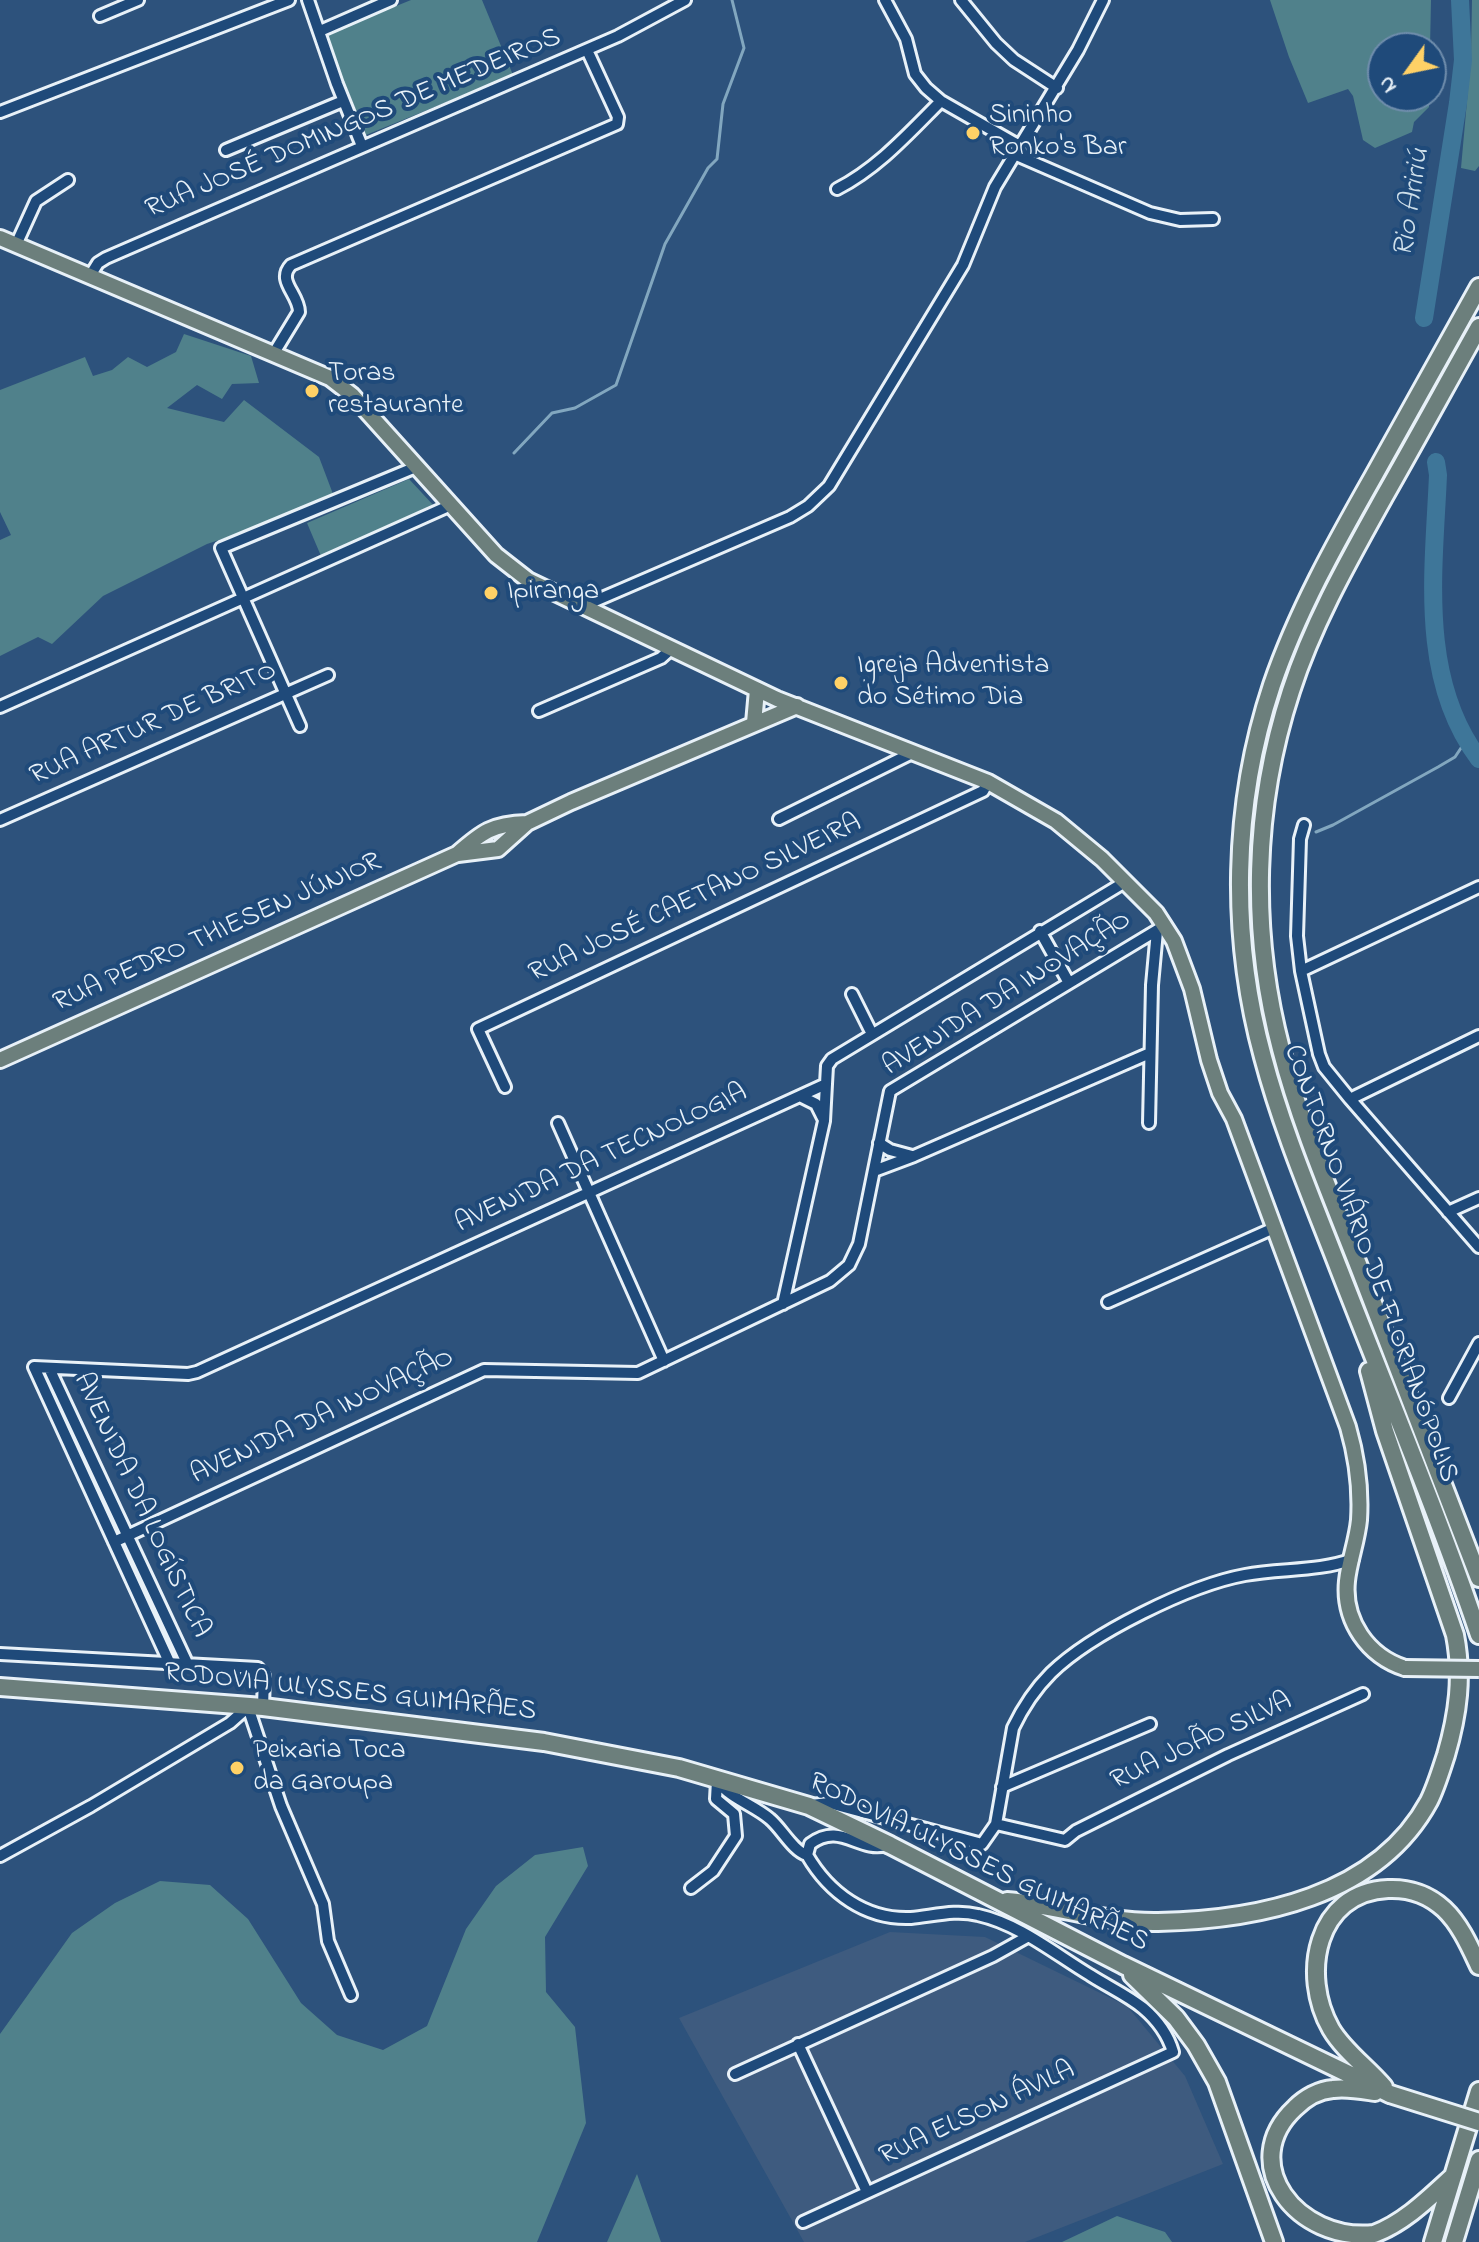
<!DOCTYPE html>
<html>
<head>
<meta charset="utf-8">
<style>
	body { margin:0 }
	#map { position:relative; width:1479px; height:2242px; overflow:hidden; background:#2d527c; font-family:"Indie Flower",sans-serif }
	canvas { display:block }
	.north { position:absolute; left:1367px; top:32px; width:80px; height:80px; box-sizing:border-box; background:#1f4a7a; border:2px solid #6f8dac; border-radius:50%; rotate:237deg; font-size:22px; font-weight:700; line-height:32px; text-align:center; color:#e8f1f8 }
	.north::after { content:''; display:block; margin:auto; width:28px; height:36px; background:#ffd166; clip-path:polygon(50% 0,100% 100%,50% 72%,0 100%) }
</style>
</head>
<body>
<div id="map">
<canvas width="1479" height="2242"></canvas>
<div class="north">N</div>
</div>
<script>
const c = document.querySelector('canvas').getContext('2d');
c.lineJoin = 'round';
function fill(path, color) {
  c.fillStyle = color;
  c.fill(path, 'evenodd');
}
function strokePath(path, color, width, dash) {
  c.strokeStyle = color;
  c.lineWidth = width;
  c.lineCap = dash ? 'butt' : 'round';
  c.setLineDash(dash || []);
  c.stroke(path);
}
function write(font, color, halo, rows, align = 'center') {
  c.font = font + ' "Indie Flower",sans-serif';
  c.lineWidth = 8;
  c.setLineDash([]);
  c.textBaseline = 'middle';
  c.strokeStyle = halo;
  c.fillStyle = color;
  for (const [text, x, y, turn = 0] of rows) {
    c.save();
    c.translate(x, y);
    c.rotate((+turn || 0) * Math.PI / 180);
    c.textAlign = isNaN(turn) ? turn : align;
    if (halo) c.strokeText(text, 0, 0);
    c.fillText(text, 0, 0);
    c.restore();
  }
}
const built = new Path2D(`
	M890,1932l95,5 142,69 58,70 38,88 -198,78h-221l-125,-224z`);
const green = new Path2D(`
	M411,0h71l31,75 -147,60 -41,-100z
	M1270,0h161l-1,48h-47v48h46v11l-15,15 -2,10 -37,16 -12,-8 -10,-44 -5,-7 -40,14 -19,-46z
	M1472,0h7v166l-4,5 -14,-3 10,-112z
	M184,334l67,22 8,27 -27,1 -10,15 -25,-14 -30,23 57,14 20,-22 75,57 14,37 -90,38 -36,12 -104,52 -51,48 -14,-7 -38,19v-116l11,-5 -11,-23v-122l85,-33 8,19 19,-6 16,-13 19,10 29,-15z
	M409,479l26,28 -114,49 -14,-33z
	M583,1847l5,19 -43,71 1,55 29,35 11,96 -49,119h-537v-208l72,-101 43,-30 45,-22 50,4 38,34 53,84 36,32 46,15 44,-24 39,-97 30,-43 39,-31z
	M637,2174l24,68h-54z
	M1117,2216l48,16 7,10h-110z`);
const stream = new Path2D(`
	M514,453l38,-40 23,-5 41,-23 49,-141 43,-76 9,-9 6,-55 21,-56 -12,-48
	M1316,832l17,-7 105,-58 17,-10 12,-18`);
const river = new Path2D(`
	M1424,318l34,-215 5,-43 -3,-60
	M1436,462l2,13c-4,94 -20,203 41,284`);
const minor = new Path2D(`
	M308,0l29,84 25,62
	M885,0l21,39 9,35 11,14 15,13 77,44
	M961,0l35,43 18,17 43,28
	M100,16l38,-16
	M320,31l71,-31
	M0,112l289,-112
	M226,150l117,-49
	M1014,154l136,59 30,7 33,-1
	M837,189c41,-21 71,-55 104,-88
	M16,245l20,-44 32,-21
	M90,276l8,-13 8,-5 512,-222 67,-36
	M274,353l25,-41c0,-18 -23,-31 -8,-47l326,-141 1,-7 -31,-67
	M587,608l8,-7 195,-84 18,-11 21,-20 134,-221 32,-78 83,-137 25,-50
	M0,707l451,-202
	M539,711l122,-53 10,-9
	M300,726l-79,-178 195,-81
	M779,819l133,-66
	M0,820l328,-145
	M1304,825l-4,14 -3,97 4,35 18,83 5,13 26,32 129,148
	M1040,931l29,52
	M1301,971l178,-84
	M852,994l20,40
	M505,1087l-27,-58 505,-238 5,-9
	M800,1096l16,8 7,14
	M1350,1099l129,-63
	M558,1123l106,238
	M1149,1123l3,-138 5,-54
	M879,1143l11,7 22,6
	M874,1171l40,-15 236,-103
	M1448,1212l31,-14
	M1108,1302l166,-74
	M783,1304l41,-183 2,-37
	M49,1368l139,297
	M1449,1398l30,-55
	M114,1542l370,-172 154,3 192,-92 19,-16 10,-21 31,-153 274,-165
	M0,1654l258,14 6,8 -1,31
	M170,1664l-136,-297 154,7 9,-2 629,-288 1,-18 5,-7 293,-177
	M248,1707l33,99 42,98 5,37 23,54
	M718,1781c11,17 36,24 52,38 12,10 23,32 37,36 22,38 59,65 104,63 22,-2 45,-9 67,-3 41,9 77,39 112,60 17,11 37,20 53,33 13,11 25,27 30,44l-370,170
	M1002,1787l148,-63
	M811,1805l18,-2 153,41 14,-20 17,-96c10,-21 21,-38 38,-55 40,-39 139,-88 194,-98 36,-7 73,-3 108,-16
	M996,1824l69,16 11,-9 152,-76 135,-61
	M807,1855l3,-11c31,-23 48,9 77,1
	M0,1856l91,-50 139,-83 18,-16
	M691,1888l22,-17 23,-35 -2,-22 -18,-15 1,-18
	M798,2044l69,148
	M735,2074l258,-118 34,-19`);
const major = new Path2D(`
	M0,238l330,140 22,17 144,160 32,25 249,119 211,83 68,39 46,38 54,54 18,28 18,48 17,71 11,33 14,26 114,308c9,31 13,61 11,93 -2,21 -10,41 -12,61 -4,40 21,75 58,87
	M754,723l3,-33
	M458,854l40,-5 29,-26 44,-21 226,-96
	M0,1060l457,-206c25,-22 35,-30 70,-31`);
const highway = new Path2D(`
	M1479,287c-35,63 -71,127 -106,190 -38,67 -76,135 -101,208 -40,120 -42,251 -9,372 19,72 49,142 76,212 47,121 98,242 140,366
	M1479,327c-32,57 -63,114 -95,170 -35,63 -71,126 -93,194 -38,116 -41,240 -10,358 20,78 53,153 82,228 39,100 77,201 116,301
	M0,1687l263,20 281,35 135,26 130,38 81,39 233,120 267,129
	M1007,1901c51,4 97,22 151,21 99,-2 219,-25 271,-121 7,-14 12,-31 17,-46 12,-41 17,-79 9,-120l-70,-204 -16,-60
	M1132,1975l44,43 20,27 21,37 57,160
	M1384,2087c-17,-20 -40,-36 -53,-58 -31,-54 -15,-137 57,-140 21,-1 41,6 56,20 16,15 26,38 35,57
	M1375,2092c-13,-2 -28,-5 -42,-3 -14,1 -28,9 -38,19 -59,55 2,134 79,126 30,-11 55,-36 78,-57
	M1433,2242l46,-151
	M1454,2242l25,-82`);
const majorBridge = new Path2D(`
	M1405,1668l74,1`);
const highwayBridge = new Path2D(`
	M1390,2094l89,28`);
const markers = [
	[973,133,8,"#ffd166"],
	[312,391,8,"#ffd166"],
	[491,593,8,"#ffd166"],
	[841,683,8,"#ffd166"],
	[237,1768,8,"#ffd166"]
];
const poiNames = [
	["Sininho",989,117],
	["Ronko's Bar",989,149],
	["Toras",328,375],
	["restaurante",328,407],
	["Ipiranga",507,593],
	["Igreja Adventista",857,667],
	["do Sétimo Dia",857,699],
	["Peixaria Toca",253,1752],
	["da Garoupa",253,1784]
];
const streetNames = [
	["RUA JOSÉ DOMINGOS DE MEDEIROS",354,125,-23],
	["RUA ARTUR DE BRITO",154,725,-24],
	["RUA JOSÉ CAETANO SILVEIRA",696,900,-25],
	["RUA PEDRO THIESEN JÚNIOR",218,934,-24],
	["AVENIDA DA INOVAÇÃO",1008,995,-32],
	["AVENIDA DA TECNOLOGIA",602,1160,-25],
	["CONTORNO VIÁRIO DE FLORIANÓPOLIS",1369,1264,70],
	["AVENIDA DA INOVAÇÃO",323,1418,-25],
	["AVENIDA DA LOGÍSTICA",140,1506,65],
	["RODOVIA ULYSSES GUIMARÃES",350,1694,6],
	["RUA JOÃO SILVA",1202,1743,-25],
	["RODOVIA ULYSSES GUIMARÃES",978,1864,26],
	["RUA ELSON ÁVILA",978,2115,-25]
];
const waterNames = [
	["Rio Aririú",1414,203,-81]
];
fill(built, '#3e5b7f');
fill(green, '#50818b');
strokePath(stream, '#82a7bf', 3);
strokePath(river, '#3e7699', 18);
strokePath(minor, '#e8f1f8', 16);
strokePath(major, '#e8f1f8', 20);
strokePath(highway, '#e8f1f8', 22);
strokePath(minor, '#1f4a7a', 10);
strokePath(major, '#6c7f7c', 14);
strokePath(highway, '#6c7f7c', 16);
strokePath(majorBridge, '#e8f1f8', 20, []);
strokePath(highwayBridge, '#e8f1f8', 22, []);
strokePath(majorBridge, '#6c7f7c', 14);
strokePath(highwayBridge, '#6c7f7c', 16);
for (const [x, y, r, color] of markers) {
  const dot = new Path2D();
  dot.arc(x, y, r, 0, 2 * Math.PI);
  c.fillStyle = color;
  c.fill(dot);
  strokePath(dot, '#1f4a7a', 3);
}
write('28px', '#e8f1f8', '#1f4a7a', poiNames, 'left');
write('28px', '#e8f1f8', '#1f4a7a', streetNames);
write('italic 30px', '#cedfea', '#1f4a7a', waterNames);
</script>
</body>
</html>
